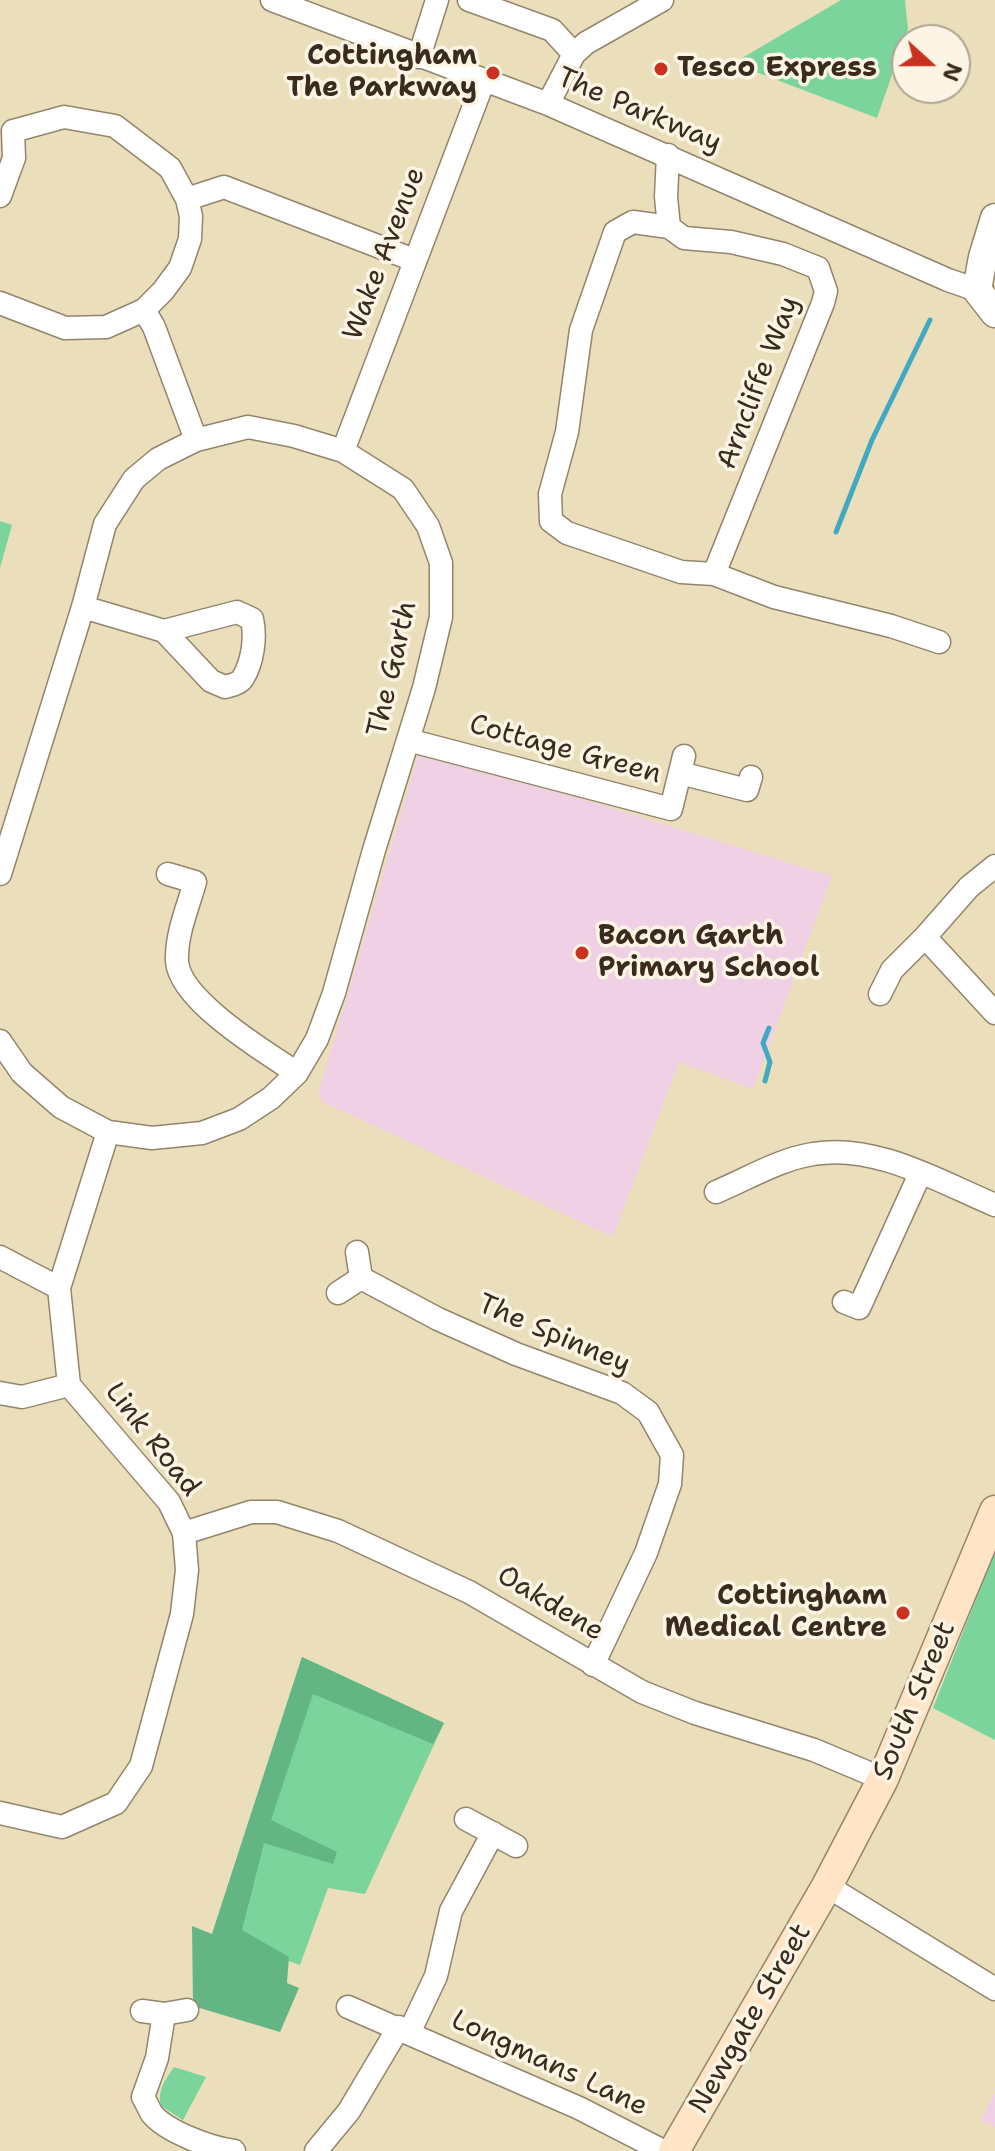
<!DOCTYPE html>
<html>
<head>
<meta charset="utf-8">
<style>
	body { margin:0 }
	#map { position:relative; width:995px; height:2151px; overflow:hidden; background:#ebdfbb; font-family:"Shantell Sans",sans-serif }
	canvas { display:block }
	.north { position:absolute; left:891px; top:24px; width:80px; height:80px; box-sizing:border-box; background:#fcf5e5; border:2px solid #afa495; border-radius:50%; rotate:111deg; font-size:22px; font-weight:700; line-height:32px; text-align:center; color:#3b2a1e }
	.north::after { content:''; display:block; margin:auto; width:28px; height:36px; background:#c8321e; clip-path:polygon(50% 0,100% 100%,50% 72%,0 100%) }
</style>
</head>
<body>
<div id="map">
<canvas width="995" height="2151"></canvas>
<div class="north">N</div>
</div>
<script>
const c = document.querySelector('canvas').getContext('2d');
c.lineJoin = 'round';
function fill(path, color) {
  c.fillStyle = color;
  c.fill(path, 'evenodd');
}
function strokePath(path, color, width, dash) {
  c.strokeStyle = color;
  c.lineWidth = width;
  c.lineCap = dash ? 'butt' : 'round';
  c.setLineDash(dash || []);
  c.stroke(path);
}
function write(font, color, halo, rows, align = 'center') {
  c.font = font + ' "Shantell Sans",sans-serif';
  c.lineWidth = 7;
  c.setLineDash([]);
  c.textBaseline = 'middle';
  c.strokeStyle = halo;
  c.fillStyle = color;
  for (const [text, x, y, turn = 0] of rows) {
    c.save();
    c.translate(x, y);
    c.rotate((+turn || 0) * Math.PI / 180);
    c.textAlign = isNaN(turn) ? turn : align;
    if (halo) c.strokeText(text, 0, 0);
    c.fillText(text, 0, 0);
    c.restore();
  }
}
const built = new Path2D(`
	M418,756l167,44 247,76 -79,213 -74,-27 -66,175 -290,-135 -5,-7z
	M995,2093v34l-14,-7z`);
const green = new Path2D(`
	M841,0h64l3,29 -31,89 -129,-49 -6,-11z
	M0,521l12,4 -12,43z
	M995,1551v189l-62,-32z
	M302,1657l142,66 -79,171 -37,-6 -28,77 -88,-31z
	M174,2067l32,10 -23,43 -22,-14c-4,-15 4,-26 13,-39z`);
const forest = new Path2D(`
	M302,1657l142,66 -11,21 -120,-50 -42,126 66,32 -4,12 -69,-21 -22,87 47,27 -2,26 12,5 -19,44 -87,-26 -1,-80 20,8z`);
const stream = new Path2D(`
	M836,532l36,-92 58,-120
	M765,1081l5,-19 -7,-19 6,-15`);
const minor = new Path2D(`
	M272,0l276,104 400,176 29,10
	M469,0l83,30 22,24
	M419,57l18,-57
	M548,104l26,-50 12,-11 76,-43
	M668,155l-2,42 3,30 -36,-5 -18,10 -34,98 -14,102 -17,62 1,27 16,12 114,39 33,2 60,23 117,29 48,16
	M0,196l14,-38 -1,-27
	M187,199l37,-12 190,73
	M669,227l15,11 47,4 52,12 35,14 8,23 -3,12 -109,271
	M0,303l65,25 41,-1 38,-17 19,-19 17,-23 10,-29 1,-23 -4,-17 -17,-31 -55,-42 -51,-9 -51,14
	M144,310l10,17 42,113
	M343,451l141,-371
	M83,607l81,24 73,-19 15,7c4,18 1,42 -9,59 -4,6 -12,7 -18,9l-14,-6 -47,-50
	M408,740l263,69 13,-53
	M680,773l67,17 4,-13
	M995,866l-26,21 -44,50 70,76
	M0,874l83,-267 22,-83 29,-45 24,-20 38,-19 52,-13 46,9 49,15 60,38 25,37 13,37v54l-17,71 -50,162 -40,143 -17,46 -20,34 -26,25 -32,21 -37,14 -50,5 -44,-6 -47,-25 -39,-34 -22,-32
	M168,874l27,8c-7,25 -19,52 -18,79 2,39 88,91 120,112
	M880,994l12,-24 33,-33
	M716,1192c31,-13 64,-33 97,-38 62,-11 127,28 182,51
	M0,1257l59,31
	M361,1278l77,41 78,35 106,39 26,19 24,43 -2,29 -24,69 -53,112
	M338,1293l23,-15 -4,-26
	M844,1302l15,6 61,-134
	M0,1393l22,4 47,-12
	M184,1533l67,-21h26l61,19 131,61 173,100 53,21 119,37 69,29
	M0,1813l62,14 54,-24 25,-37 41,-152 5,-44 -3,-37 -15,-31 -100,-117 -10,-97 49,-156
	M466,1819l50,27
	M827,1886l168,103
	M348,2007l231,101 84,43
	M142,2011l22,3 23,-4
	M164,2014l-7,44 -14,39c3,5 6,12 9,17 15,18 59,34 82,37
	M409,2033l27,-57 15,-65 42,-78
	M316,2151l33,-40 50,-84`);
const tertiary = new Path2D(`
	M995,218l-12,39 -6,33 18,23`);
const secondary = new Path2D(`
	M674,2151l153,-265 56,-107 112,-268`);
const markers = [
	[661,69,8,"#c8321e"],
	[493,73,8,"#c8321e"],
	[582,953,8,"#c8321e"],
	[903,1613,8,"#c8321e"]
];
const poiNames = [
	["Cottingham",477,57],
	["The Parkway",477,89],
	["Tesco Express",677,69,"left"],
	["Bacon Garth",598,937,"left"],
	["Primary School",598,969,"left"],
	["Cottingham",887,1597],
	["Medical Centre",887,1629]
];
const streetNames = [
	["The Parkway",639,111,23],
	["Wake Avenue",385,254,-69],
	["Arncliffe Way",759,383,-69],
	["The Garth",393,669,-77],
	["Cottage Green",565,750,15],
	["The Spinney",554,1335,23],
	["Link Road",152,1440,52],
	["Oakdene",550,1604,31],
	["South Street",915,1701,-67],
	["Newgate Street",751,2019,-60],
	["Longmans Lane",549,2064,25]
];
fill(built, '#efd0e5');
fill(green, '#7ad49b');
fill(forest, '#63b683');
strokePath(stream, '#42a9c2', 5);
strokePath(minor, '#93846c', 25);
strokePath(tertiary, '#93846c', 31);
strokePath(secondary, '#93846c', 33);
strokePath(minor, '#fff', 22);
strokePath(tertiary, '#fff', 28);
strokePath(secondary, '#ffe4c6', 30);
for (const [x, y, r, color] of markers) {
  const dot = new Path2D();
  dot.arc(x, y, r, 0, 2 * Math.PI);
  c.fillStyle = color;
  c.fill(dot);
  strokePath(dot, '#fcf5e5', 3);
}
write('bold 28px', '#3b2a1e', '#fcf5e5', poiNames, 'right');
write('28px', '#3b2a1e', '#fcf5e5', streetNames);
</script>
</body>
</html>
